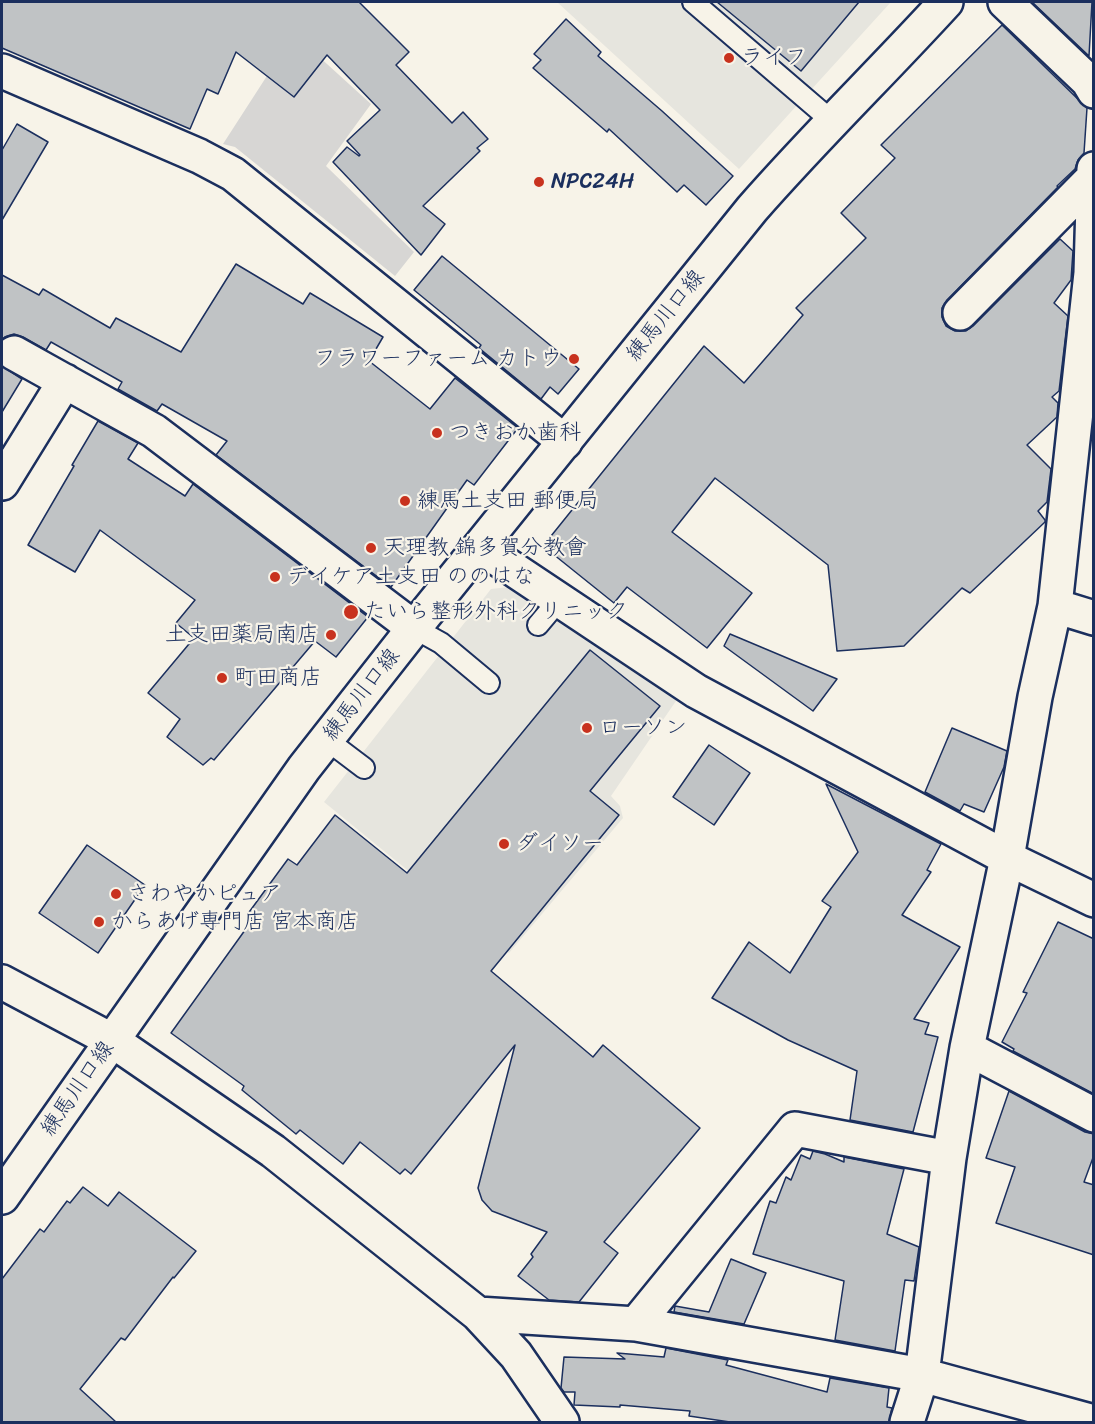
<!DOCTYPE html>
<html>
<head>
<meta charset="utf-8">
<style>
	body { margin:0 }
	#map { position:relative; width:1095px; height:1424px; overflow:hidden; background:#f7f3e8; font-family:Sriracha,sans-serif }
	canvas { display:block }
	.frame { position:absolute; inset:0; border:3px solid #1b2f5e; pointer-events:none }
</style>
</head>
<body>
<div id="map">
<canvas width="1095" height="1424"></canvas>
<div class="frame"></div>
</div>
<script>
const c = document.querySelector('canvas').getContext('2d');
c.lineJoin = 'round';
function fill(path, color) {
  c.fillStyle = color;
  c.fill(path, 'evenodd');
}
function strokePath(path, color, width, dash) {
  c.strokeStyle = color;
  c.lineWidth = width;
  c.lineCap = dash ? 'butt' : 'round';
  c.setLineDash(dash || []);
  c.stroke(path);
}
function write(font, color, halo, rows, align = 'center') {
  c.font = font + ' Sriracha,"Klee One",sans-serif';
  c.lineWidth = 4.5;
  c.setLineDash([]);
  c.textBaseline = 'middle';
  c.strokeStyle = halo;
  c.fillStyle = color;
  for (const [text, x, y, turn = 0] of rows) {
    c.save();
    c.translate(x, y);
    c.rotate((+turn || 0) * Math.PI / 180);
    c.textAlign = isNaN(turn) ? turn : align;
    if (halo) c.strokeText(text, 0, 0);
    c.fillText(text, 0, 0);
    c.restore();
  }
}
const built = new Path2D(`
	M557,2h334l-152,167z
	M509,587l169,111 -67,98 9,10 3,12 -114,135 -185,-151 167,-213z`);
const green = new Path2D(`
	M294,34l77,70 -45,62 88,86 -19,24 -160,-129 -12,-3z`);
const building = new Path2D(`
	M2,2h357l50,50 -13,13 56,58 11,-11 25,27 -11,9 3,3 -57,55 22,18 -24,31 -88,-93 14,-15 12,9 1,-1 -13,-14 33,-31 -53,-55 -33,42 -58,-45 -18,42 -11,-5 -17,40 -188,-81z
	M717,2h142l-58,69z
	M1032,2h60l-3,54z
	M566,19l35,33 -3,4 64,55 71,65 -27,29 -22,-20 -7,7 -68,-63 -2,3 -74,-64 8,-8 -7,-6z
	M1002,25l85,83 -3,45 -6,7 -3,9 -18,17 1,1 -111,113 -5,8v9l4,9 9,5h11l7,-5 87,-87 13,12 -2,29 -17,23 14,13 -9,75 -7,6 6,6 -1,14 -30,28 24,24 -4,33 -9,9 7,9v2l-75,71 -8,-5 -58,58 -67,5 -9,-86 -113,-87 -43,54 80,61 -45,55 -80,-61 -13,16 -71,-57 161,-200 40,37 59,-68 -7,-7 70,-70 -25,-25 54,-55 -14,-13z
	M17,124l31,18 -46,78v-70z
	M442,256l137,113 -21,25 -8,-7 -9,12 -62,-51 2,-3 -67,-55z
	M236,264l67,40 7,-11 73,44 -14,24 61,48 25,-31 63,50 -44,57 -7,-5 -76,107 -175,-132 11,-14 -65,-37 -5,7 -39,-22 4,-7 -71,-40 -5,8 -23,-13 -9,-3 -9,3 -3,3v-65l37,20 4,-6 67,39 6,-10 65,34z
	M2,366l20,13 -20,33z
	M98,421l40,22 -10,16 57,37 8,-12 175,133 -32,40 -21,-16 -101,119 -3,-2 -8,7 -36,-28 13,-18 -32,-26 46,-55 -18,-15 19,-23 -95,-70 -25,42 -47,-27 46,-79 -2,-1z
	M730,634l107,45 -24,32 -89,-65z
	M590,650l70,56 -70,85 29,24 -128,156 102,86 10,-12 97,83 -96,114 14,11 -39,49 -30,-2 -31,-24 15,-19 -2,-3 16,-22 -55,-21 -10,-11 -4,-12 37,-143 -104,129 -6,-5 -5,5 -40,-32 -17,22 -43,-34 -4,4 -54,-44 2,-4 -73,-53 82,-114 -6,-4 41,-56 9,6 38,-50 72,58z
	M952,728l55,23 -3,16 -20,45 -20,-8 -4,7 -35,-19z
	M709,745l41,28 -36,52 -41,-28z
	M826,784l115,60 -14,26 4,2 -29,43 58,32 -46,72 15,4 -4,11 13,3 -25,95 -63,-12 7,-49 -69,-31 -76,-42 37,-56 41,31 41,-66 -9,-6 36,-49z
	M87,845l58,40 -47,68 -59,-40z
	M1058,922l36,17v155l-81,-43 1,-2 -12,-7 25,-49 -4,-1z
	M1009,1091l76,41 9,2v21l-10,27 10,3v70l-98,-32 19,-56 -29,-9z
	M813,1151l12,3 19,8v-5l60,12 -17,65 32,13 -5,34 -9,-1 -10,71 -60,-11 9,-59 -91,-27 17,-53 6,2 10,-26 5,3 10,-25 9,4z
	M83,1187l25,19 11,-14 77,59 -22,27 -1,-1 -48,63 -4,-2 -41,51 36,33h-114v-143l38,-50 4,3 23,-31 3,2z
	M731,1259l35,14 -22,51 -70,-12 1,-6 34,6z
	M666,1348l62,12 -2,5 101,27 3,-14 59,10 -2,19 5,1 -3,14h-159l-41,-6 1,-5 -70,-6v2l-46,-2 1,-13h-11l-3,-4 3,-31 61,2 -8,-6 47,4z`);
const service = new Path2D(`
	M693,2l140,120
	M538,625l21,-25
	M414,628l27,15 48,40
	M327,740l37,28`);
const minor = new Path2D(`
	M1005,2l83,79 6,10
	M2,71l197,85 34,18 332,268
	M960,313l133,-135
	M14,353l140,78 260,197
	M2,483l63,-102
	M480,547l216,144 311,167 87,42
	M1055,606l39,12
	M2,982l111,59 160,110 205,163 38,41 46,67
	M967,1048l127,67
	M478,1314l158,10 286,51 172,47
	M636,1324l159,-195 154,29
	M907,1422l15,-47 27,-217 18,-110 40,-190 28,-161 20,-91 36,-333 3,-104`);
const primary = new Path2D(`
	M2,1197l302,-429 110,-140 338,-419c62,-71 130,-137 194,-207`);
const markers = [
	[729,58,6,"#c8321e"],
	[539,182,6,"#c8321e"],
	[574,359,6,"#c8321e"],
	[437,433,6,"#c8321e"],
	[405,501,6,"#c8321e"],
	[371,548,6,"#c8321e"],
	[275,577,6,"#c8321e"],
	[351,612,8,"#c8321e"],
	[331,635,6,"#c8321e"],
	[222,678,6,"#c8321e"],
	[587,728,6,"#c8321e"],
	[504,844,6,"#c8321e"],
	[116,894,6,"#c8321e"],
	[99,922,6,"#c8321e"]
];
const poiNames = [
	["ライフ",741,58],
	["NPC24H",551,182],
	["フラワーファーム カトウ",562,359,"right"],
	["つきおか歯科",449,433],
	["練馬土支田 郵便局",417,501],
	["天理教 錦多賀分教會",383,548],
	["デイケア土支田 ののはな",287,577],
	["たいら整形外科クリニック",364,612],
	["土支田薬局南店",319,635,"right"],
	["町田商店",234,678],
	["ローソン",599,728],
	["ダイソー",516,844],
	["さわやかピュア",128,894],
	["からあげ専門店 宮本商店",111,922]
];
const streetNames = [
	["練馬川口線",666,316,-51],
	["練馬川口線",362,695,-52],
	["練馬川口線",78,1089,-55]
];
fill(built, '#e6e5de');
fill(green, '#d7d6d4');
fill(building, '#c0c3c5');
strokePath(building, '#1b2f5e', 1.5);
strokePath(service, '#1b2f5e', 24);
strokePath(minor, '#1b2f5e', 38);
strokePath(primary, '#1b2f5e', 38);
strokePath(service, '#f7f3e8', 20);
strokePath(minor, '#f7f3e8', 33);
strokePath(primary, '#f7f3e8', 33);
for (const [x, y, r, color] of markers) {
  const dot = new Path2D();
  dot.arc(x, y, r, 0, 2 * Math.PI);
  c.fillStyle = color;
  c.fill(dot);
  strokePath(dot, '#f7f3e8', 2);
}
write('22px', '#1b2f5e', '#f7f3e8', poiNames, 'left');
write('22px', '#1b2f5e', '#f7f3e8', streetNames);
</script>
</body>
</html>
